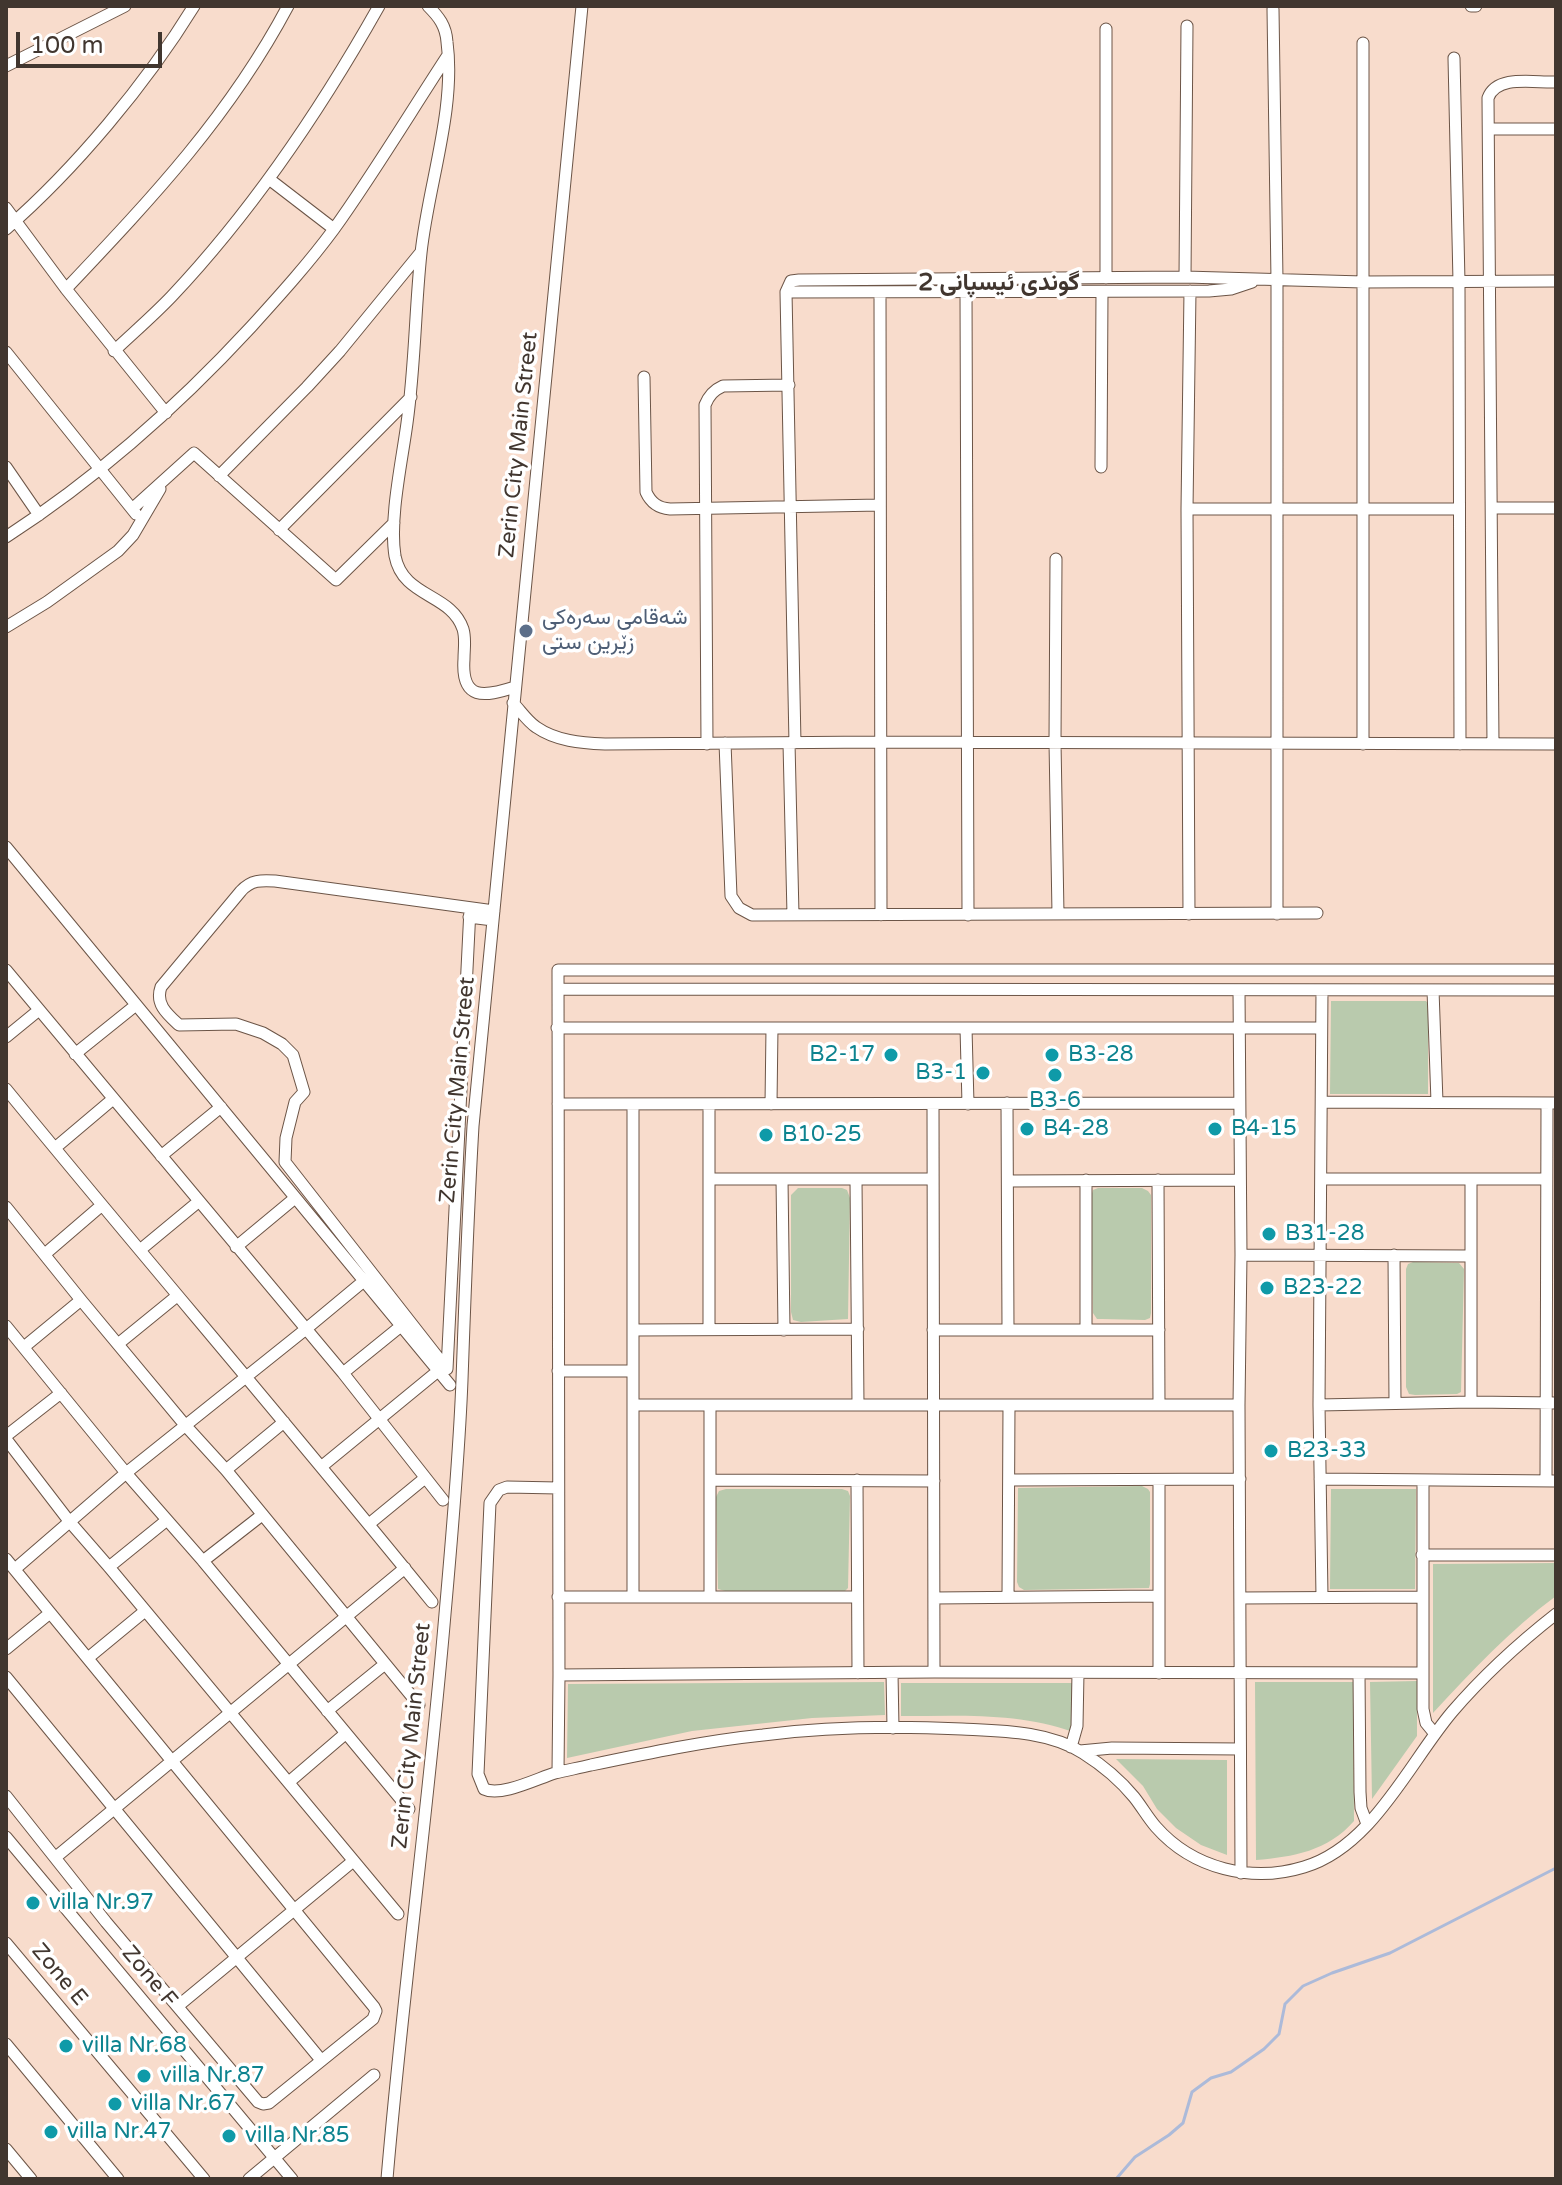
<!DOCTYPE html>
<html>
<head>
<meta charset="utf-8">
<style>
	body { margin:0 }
	#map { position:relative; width:1562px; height:2185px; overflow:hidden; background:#f8dccc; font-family:"Varela Round",sans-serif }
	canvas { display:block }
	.frame { position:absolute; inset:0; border:8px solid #41362f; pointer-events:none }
	.scale { position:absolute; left:16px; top:32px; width:146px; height:36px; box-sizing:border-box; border:4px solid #41362f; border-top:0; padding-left:10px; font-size:24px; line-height:28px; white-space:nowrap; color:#41362f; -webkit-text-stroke:6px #fff; paint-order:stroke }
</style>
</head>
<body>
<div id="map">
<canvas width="1562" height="2185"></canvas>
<div class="frame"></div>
<div class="scale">100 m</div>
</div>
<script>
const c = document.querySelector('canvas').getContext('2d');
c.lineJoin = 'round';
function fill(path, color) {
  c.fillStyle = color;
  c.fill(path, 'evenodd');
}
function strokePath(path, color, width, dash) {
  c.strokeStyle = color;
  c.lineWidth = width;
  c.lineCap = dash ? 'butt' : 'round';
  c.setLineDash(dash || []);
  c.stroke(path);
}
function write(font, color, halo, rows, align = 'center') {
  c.font = font + ' "Varela Round",Vazirmatn,sans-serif';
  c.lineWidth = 7;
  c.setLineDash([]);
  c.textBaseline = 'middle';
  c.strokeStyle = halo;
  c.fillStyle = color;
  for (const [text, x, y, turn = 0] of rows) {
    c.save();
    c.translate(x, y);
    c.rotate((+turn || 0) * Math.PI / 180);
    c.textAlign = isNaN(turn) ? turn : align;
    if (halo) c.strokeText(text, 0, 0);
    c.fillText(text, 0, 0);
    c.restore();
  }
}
const green = new Path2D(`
	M1331,1001h95l2,3v90h-98z
	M798,1188h44l5,2 3,8 -2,121 -47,3 -8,-2 -2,-8v-117z
	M1098,1188h44l6,3 3,4v118l-1,5 -5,2 -43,-1h-5l-4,-6 -2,-116 2,-7z
	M1413,1262l46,1 5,6 -3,123 -4,2 -42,1 -6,-1 -3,-7v-118l2,-5z
	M1142,1486l6,3 2,3v92l-1,4 -125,2 -5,-3 -2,-5 1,-94z
	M726,1489h116l6,2 2,5 -2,92 -3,3h-120l-7,-2 -2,-92 3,-6z
	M1331,1489h85l-1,100h-85z
	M1556,1563v33c-46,34 -84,75 -123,117v-149z
	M1417,1681v55l-45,63 -2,-117z
	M884,1682l1,33 -73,3 -120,13 -125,27 1,-74z
	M1255,1682h98l1,139c-26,30 -61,36 -98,39z
	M901,1683h172v49c-54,-20 -115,-16 -172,-16z
	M1116,1759l111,1v95l-26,-10 -25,-17 -19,-19 -14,-23z`);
const stream = new Path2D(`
	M1116,2179l19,-22 34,-22 14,-12 9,-31 19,-14 20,-6 33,-23 15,-15 6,-30 18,-18 29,-13 58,-20 166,-85`);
const minor = new Path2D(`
	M428,6c11,11 18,20 19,36 9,67 -19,144 -26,211 -6,57 -6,113 -14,170 -5,38 -18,96 -12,133 8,42 56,37 68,73 3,10 1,19 1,30 -3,42 20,38 51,28
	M1471,6h5
	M1273,9l4,271v634
	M1454,58l5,224 1,462
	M6,66l119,-60
	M1489,129h67
	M269,179l65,50
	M6,208l60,81 100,124
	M6,229c69,-60 140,-145 188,-223
	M1185,277l2,-251
	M1106,278v-249
	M66,289c85,-90 163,-172 222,-283
	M786,292l423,-1 22,-2 21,-7
	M880,292l1,623
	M966,292l2,623
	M114,351c19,-18 40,-36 58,-55 82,-87 149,-187 207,-290
	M6,352l130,162
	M644,377l2,115c5,11 12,16 24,17l210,-4
	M6,467l33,48
	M1101,467l1,-175
	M219,476l88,-89 33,-36 81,-99
	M1492,508h64
	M132,509l62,-56 142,127 58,-57
	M1187,509h272
	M279,530l132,-133
	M6,537c91,-59 172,-131 245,-210 29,-32 58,-64 83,-98 40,-56 76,-116 114,-174
	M1056,559l-1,183 3,172
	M6,627l41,-25 71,-51 15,-16 27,-46
	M513,703c7,7 14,18 23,24 20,14 45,16 69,17l274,-2 677,2
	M725,743l6,153 8,12 13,7 565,-2
	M789,743l4,172
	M795,743l-9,-451 5,-11 8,-1 386,-3 178,5 193,-1
	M707,744l-2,-339c4,-10 9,-15 18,-19l66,-1
	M1363,744v-701
	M1493,744l-5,-646c9,-24 47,-15 68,-16
	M6,847l444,538
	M470,909l-23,460 -162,-207 1,-24 9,-36 9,-10 -11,-37 -11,-11 -19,-11 -27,-9 -57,1c-12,-11 -24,-21 -18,-38l80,-96c10,-11 20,-11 34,-10l219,30
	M1189,914l-2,-405 3,-218
	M469,917l24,3
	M6,970l337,403 100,127
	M558,989l998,1
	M1239,990l2,265 -2,150 2,468
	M1322,990l-3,415 3,192
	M1433,990l4,112
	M557,1028h764
	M966,1028l2,76
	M6,1037l33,-27
	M75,1054l61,-49
	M6,1089c141,172 286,340 426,513
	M1322,1102l234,1
	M1007,1103l1,227
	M558,1104l681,-1
	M633,1104v492
	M771,1104l1,-76
	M933,1104l1,568
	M709,1105v224
	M55,1148l58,-49
	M161,1156l60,-49
	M709,1179h223
	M782,1179l2,151
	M1321,1179h225
	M856,1180l2,225
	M1158,1180l1,225
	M1009,1181l231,-1
	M6,1207l75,93 104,125 41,45 193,235
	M236,1247l59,-49
	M140,1250l58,-48
	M45,1254l57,-49
	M1241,1255l229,1
	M1394,1255l1,148
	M6,1326l120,147 77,88 206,248
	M1086,1329v-149
	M634,1330l224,-1
	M933,1330h226
	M118,1344l59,-48
	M24,1347l57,-47
	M558,1371h75
	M343,1373l58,-47
	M1471,1402v-222
	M633,1405h606
	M710,1405v192
	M1319,1405l152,-3 85,1
	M6,1436l55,-43
	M6,1439l63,82 40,46 289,347
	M321,1467l117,-96
	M226,1470l58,-48
	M1320,1479l236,2
	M710,1480l224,1
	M857,1480l1,193
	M1009,1480l231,-1
	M1159,1480v193
	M1423,1480v229l3,14 9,11
	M1546,1481l1,-378
	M558,1488l-51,-1 -8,3 -9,13 -12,271 6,15c17,8 52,-10 71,-16 12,-3 24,-5 36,-8 57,-12 114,-24 172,-30 62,-8 136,-9 199,-6 40,2 86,2 121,24 19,12 37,27 51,44 8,10 14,21 22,30 37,42 96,56 148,40 68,-20 105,-104 148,-155 31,-36 67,-69 104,-98
	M369,1524l56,-46
	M1422,1555h134
	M6,1559l368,448 2,4 -3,8 -104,84 -6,1 -5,-2 -152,-180 -100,-126
	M203,1561l59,-46
	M109,1567l58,-47
	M15,1569l111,-96 180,-144 59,-49
	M558,1597h299
	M1008,1597l1,-192
	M934,1598l225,-2
	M1240,1598l183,-1
	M6,1649l44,-36
	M88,1658l57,-47
	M892,1673l1,55
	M1359,1673l1,119 1,16 6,16
	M559,1675l375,-3 489,1
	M6,1677l315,383
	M327,1711l58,-47
	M1071,1747l6,-21 1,-53
	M1080,1751l32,-3 128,1
	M558,1772l1,-97 -1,-705h998
	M289,1782l56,-48
	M6,1837l286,342
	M56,1857l349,-289
	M6,1943l198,236
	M178,2006l174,-144
	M6,2044l112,135
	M6,2149l25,30
	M249,2179l125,-104
	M387,2179c16,-189 42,-376 58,-565 7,-78 14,-156 17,-234 3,-85 6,-169 11,-254l109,-1120`);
const markers = [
	[526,631,8,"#5c6f8a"],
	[891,1055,8,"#0f9aa8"],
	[1052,1055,8,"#0f9aa8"],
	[983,1073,8,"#0f9aa8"],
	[1055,1075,8,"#0f9aa8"],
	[1027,1129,8,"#0f9aa8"],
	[1215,1129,8,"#0f9aa8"],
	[766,1135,8,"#0f9aa8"],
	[1269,1234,8,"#0f9aa8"],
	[1267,1288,8,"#0f9aa8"],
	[1271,1451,8,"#0f9aa8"],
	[33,1903,8,"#0f9aa8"],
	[66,2046,8,"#0f9aa8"],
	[144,2076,8,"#0f9aa8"],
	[115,2104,8,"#0f9aa8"],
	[51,2132,8,"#0f9aa8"],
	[229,2136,8,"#0f9aa8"]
];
const streetNames = [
	["Zerin City Main Street",519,445,-84],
	["Zerin City Main Street",458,1090,-85],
	["Zerin City Main Street",412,1736,-84],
	["Zone E",59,1975,50],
	["Zone F",149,1977,50]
];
const serviceNames = [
	["شەقامی سەرەکی",542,618],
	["زێرین ستی",542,643]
];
const cultureNames = [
	["B2-17",875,1055,"right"],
	["B3-28",1068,1055],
	["B3-1",967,1073,"right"],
	["B3-6",1055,1101,"center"],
	["B4-28",1043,1129],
	["B4-15",1231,1129],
	["B10-25",782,1135],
	["B31-28",1285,1234],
	["B23-22",1283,1288],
	["B23-33",1287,1451],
	["villa Nr.97",49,1903],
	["villa Nr.68",82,2046],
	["villa Nr.87",160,2076],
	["villa Nr.67",131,2104],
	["villa Nr.47",67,2132],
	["villa Nr.85",245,2136]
];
const neighbourhoodNames = [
	["گوندی ئیسپانی 2",999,284]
];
fill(green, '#b9caad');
strokePath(stream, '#acbad9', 3);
strokePath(minor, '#6c5547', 13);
strokePath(minor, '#fff', 11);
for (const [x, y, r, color] of markers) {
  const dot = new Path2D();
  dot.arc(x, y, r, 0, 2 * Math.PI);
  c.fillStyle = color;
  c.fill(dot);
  strokePath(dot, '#fff', 3);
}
write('22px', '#41362f', '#fff', streetNames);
write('22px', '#4e5e75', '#fff', serviceNames, 'left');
write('22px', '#0d838f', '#fff', cultureNames, 'left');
write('bold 24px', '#41362f', '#fff', neighbourhoodNames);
</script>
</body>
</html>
